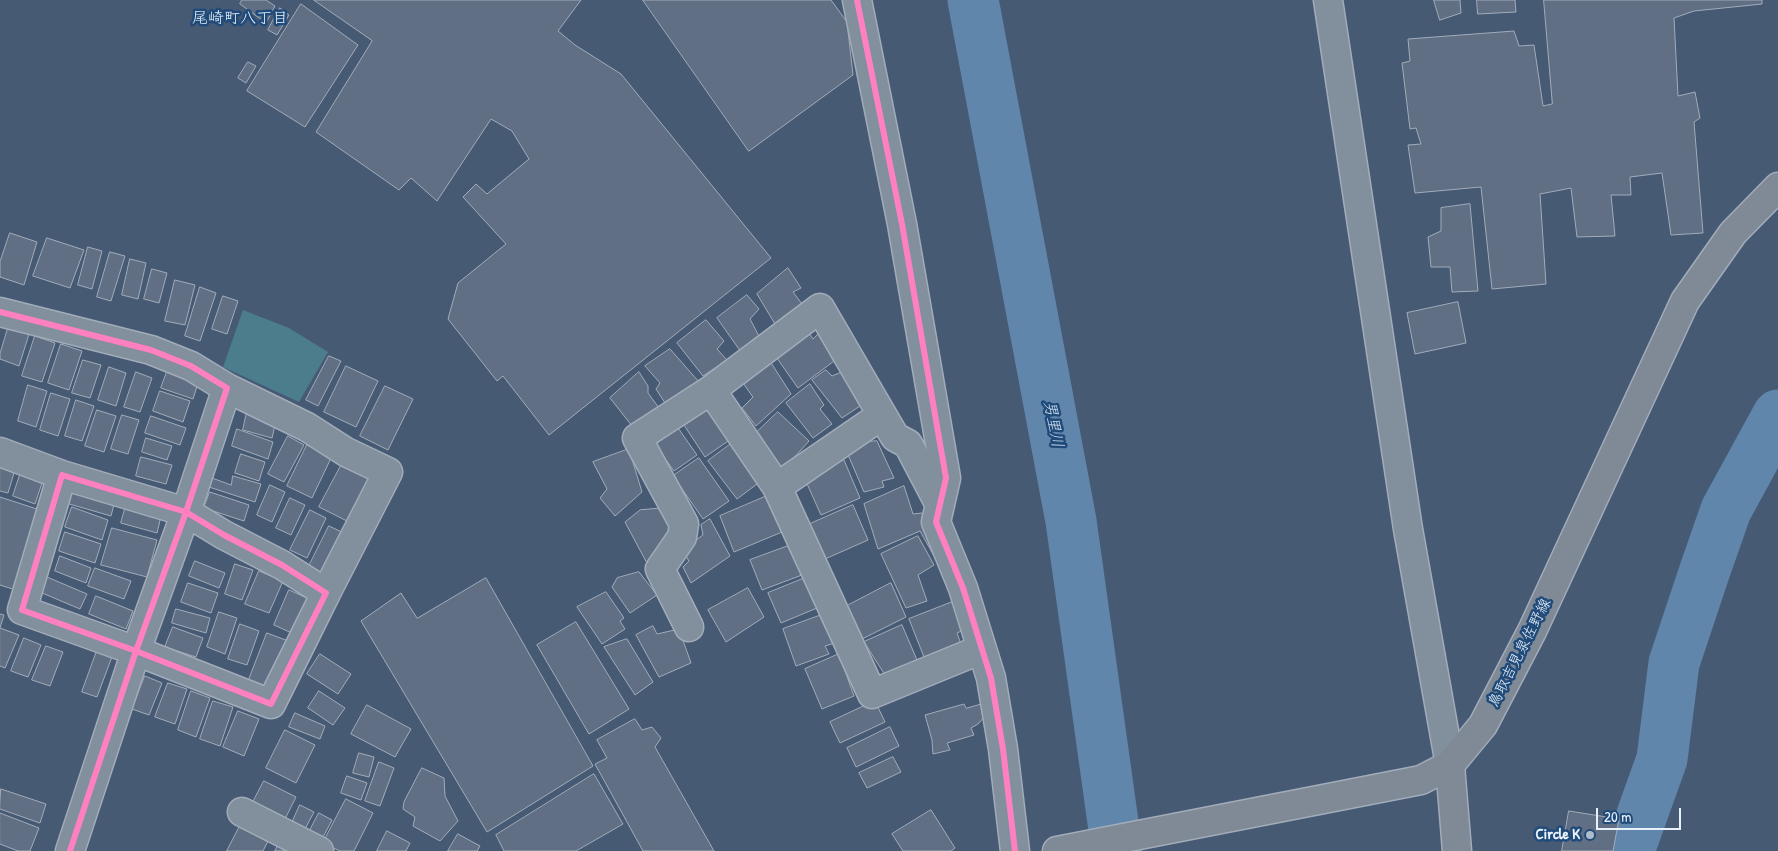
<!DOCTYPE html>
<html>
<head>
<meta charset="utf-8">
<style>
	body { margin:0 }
	#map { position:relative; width:1778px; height:851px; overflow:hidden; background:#465a74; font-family:"Patrick Hand",sans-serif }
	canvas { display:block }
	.scale { position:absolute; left:1596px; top:808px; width:85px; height:22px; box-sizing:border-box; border:2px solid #e8f1f8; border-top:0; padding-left:6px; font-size:15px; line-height:18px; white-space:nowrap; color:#e8f1f8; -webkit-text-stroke:4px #1f4a7a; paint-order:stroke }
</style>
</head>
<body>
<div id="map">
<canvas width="1778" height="851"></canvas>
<div class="scale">20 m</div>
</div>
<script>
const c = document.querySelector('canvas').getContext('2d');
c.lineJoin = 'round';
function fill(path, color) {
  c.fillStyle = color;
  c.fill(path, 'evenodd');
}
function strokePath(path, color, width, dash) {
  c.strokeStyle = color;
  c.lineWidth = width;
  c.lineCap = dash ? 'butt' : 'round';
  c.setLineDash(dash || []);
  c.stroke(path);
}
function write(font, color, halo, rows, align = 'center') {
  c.font = font + ' "Patrick Hand","Klee One",sans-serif';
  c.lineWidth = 5;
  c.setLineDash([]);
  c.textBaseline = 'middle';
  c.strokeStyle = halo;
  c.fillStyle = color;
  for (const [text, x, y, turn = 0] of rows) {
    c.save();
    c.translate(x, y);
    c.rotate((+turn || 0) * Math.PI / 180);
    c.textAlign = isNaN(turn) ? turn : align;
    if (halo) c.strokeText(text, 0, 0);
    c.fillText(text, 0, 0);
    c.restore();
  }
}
const green = new Path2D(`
	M243,310l46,18 39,24 -29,50 -76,-35z`);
const river = new Path2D(`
	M973,0l98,521 46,330
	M1629,851l33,-92 12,-96 31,-93 21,-60 52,-95`);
const building = new Path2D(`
	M242,0h24l9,6 -9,17 -26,-19z
	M314,0h267l-23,31 17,14 46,29 150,184 -222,177 -46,-59 -6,5 -49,-62 10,-36 48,-39 -43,-47 13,-13 11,10 42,-35 -17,-28 -21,-12 -54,82 -26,-23 -12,12 -83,-58 56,-91z
	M643,0h188l16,22 6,53 -104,76z
	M1434,0h26l1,13 -21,7z
	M1477,0h38l1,12 -38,2z
	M1544,0h218v4l-68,7 -20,7 4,78 17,-4 5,26 -6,4 9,111 -32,2 -9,-62 -32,4 1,18h-20l4,41 -38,1 -6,-49 -31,6 6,90 -54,5 -11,-102 -66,6 -7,-48 13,-1 -5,-16 -6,1 -8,-66 8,-2 -2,-22 106,-8 5,15 15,-1 9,61 9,-2z
	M301,4l57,41 -53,82 -58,-36z
	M280,8l9,7 -12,20 -9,-5z
	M248,62l8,4 -10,17 -8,-5z
	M1470,204l8,87 -26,1 -2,-25h-19l-3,-30 13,-6v-23z
	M10,233l27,9 -13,43 -24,-8v-15z
	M47,238l37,12 -14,38 -37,-12z
	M88,247l14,4 -10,38 -14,-4z
	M110,252l15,4 -14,45 -14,-4z
	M130,259l16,4 -8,36 -16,-4z
	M788,268l13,20 -8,4 12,16 -27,21 -21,-35z
	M152,269l15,4 -8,30 -15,-4z
	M175,280l20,5 -10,40 -20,-4z
	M200,287l16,6 -16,48 -15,-5z
	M747,295l12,14 -9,10 11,21 -20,12 -24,-34z
	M223,296l15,5 -11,33 -15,-5z
	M1458,302l8,41 -51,11 -8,-41z
	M706,320l18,21 -7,8 10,11 -24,16 -26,-33z
	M9,325l21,6 -11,35 -19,-7v-5z
	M807,330l6,9 8,-8 17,27 -40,30 -24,-34z
	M35,336l20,7 -13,39 -20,-6z
	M61,344l21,7 -13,39 -21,-7z
	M670,349l29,33 -34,21 -9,-14 4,-6 -15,-17z
	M329,356l12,5 -23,45 -12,-6z
	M768,358l23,36 -35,32 -14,-18 11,-11 -13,-18z
	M83,360l18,5 -11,33 -18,-5z
	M346,366l32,15 -22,46 -32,-15z
	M109,367l17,6 -10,33 -18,-6z
	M826,370l6,6 12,-5 19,33 -21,14 -30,-38z
	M136,372l16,6 -12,34 -16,-5z
	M167,372l31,11 -5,16 -32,-11z
	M639,372l9,14v7l11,15 -23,23 -26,-33z
	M810,384l14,21 -4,4 12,15 -19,14 -27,-35z
	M28,385l19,6 -11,36 -18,-6z
	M385,386l28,13 -25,51 -28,-14z
	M160,391l30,10 -7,21 -30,-11z
	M51,393l19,6 -12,37 -18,-6z
	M76,400l18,6 -12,35 -17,-5z
	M707,405l24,34 -26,18 -23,-35z
	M97,410l19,6 -12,36 -19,-6z
	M247,412l29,9 -4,17 -29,-8z
	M778,412l31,29 -26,29 -28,-36z
	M122,415l17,5 -11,34 -17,-5z
	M151,416l35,12 -6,17 -35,-12z
	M678,428l19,27 -23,16 -19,-26z
	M237,429l36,13 -5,17 -36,-13z
	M288,436l16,9 -20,37 -16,-8z
	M146,438l26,8 -5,14 -25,-8z
	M877,441l17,37 -12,3 2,6 -20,5 -18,-42 12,-7z
	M732,443l29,38 -24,18 -29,-38z
	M307,445l25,11 -20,42 -25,-12z
	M629,449l13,43 -27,24 -15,-18 7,-9 -14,-27z
	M241,454l24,8 -6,19 -24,-8z
	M141,457l31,8 -6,19 -30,-8z
	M0,458l17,5 -9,30 -8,-2z
	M699,458l30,43 -26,18 -30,-43z
	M844,460l16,38 -39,17 -17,-38z
	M343,462l29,15 -23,45 -30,-15z
	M23,466l22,8 -10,30 -22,-8z
	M233,476l28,8 -6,18 -46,-15 3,-9 19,7z
	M72,484l44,13 -5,19 -45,-13z
	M270,485l15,7 -13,30 -15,-7z
	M904,486l9,28 9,-1 24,48 -8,2 -18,-32 -42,18 -14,-45z
	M210,492l39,13 -5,16 -40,-13z
	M767,496l15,36 -48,20 -14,-36z
	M0,497l43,14 -24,80 -19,-6z
	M290,498l15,7 -14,30 -15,-7z
	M127,502l35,10 -5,21 -36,-10z
	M853,505l15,35 -43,19 -15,-35z
	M72,507l36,13 -6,20 -37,-13z
	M666,508l10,22 -27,37 -24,-45 15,-12z
	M310,510l16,8 -19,40 -17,-8z
	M710,519l20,37 -39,27 -8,-16 6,-6 -7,-11 21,-15 -2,-10z
	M329,526l19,9 -21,42 -19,-9z
	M112,528l45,12 -10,37 -46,-12z
	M65,532l36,12 -6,19 -36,-12z
	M918,536l16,29 -16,10 9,26 -21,7 -25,-54z
	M791,545l11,30 -40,15 -12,-30z
	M60,556l31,12 -5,15 -31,-12z
	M195,561l30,12 -6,15 -30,-12z
	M235,564l18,6 -11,30 -17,-6z
	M95,568l36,13 -7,18 -36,-13z
	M259,571l24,10 -14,32 -24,-9z
	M639,572l18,23 -27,18 -18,-26 5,-9z
	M810,576l12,30 -41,17 -13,-30z
	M47,577l40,17 -7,15 -40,-17z
	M486,578l107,188 -106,66 -126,-211 40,-28 16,25z
	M188,583l30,10 -7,20 -30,-11z
	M891,583l15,34 -44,22 -17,-32z
	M748,588l16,29 -38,25 -18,-32z
	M289,590l20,9 -15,35 -20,-9z
	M606,592l18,26 -4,3 5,8 -23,15 -25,-37z
	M96,596l37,15 -7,18 -37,-15z
	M955,601l11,28 -9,4 4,11 -37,13 -15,-38z
	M176,609l34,9 -4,15 -34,-10z
	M219,612l18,6 -12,36 -18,-7z
	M827,613l11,29 -13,4 4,8 -33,12 -13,-37z
	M0,614l4,1 -4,13 19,7 -14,33 -5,-2z
	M576,622l53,87 -40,25 -52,-89z
	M240,624l19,7 -12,34 -19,-6z
	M902,625l15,35 -32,15 -21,-33z
	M653,626l4,8 22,-5 12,34 -32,14 -23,-42z
	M173,627l30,11 -7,19 -31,-10z
	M267,633l24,9 -19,49 -24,-9z
	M24,638l17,7 -13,32 -17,-6z
	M627,639l26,43 -18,13 -31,-48z
	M46,646l17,6 -13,34 -18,-6z
	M98,648l15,6 -16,43 -15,-5z
	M320,654l31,20 -13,20 -31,-20z
	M839,654l15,42 -32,13 -17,-40z
	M145,676l17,7 -13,32 -17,-6z
	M168,683l19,6 -12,35 -20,-7z
	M191,691l19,7 -14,39 -18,-7z
	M319,691l26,17 -12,17 -25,-17z
	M213,701l20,6 -13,39 -20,-7z
	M875,701l10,21 -45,21 -10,-21z
	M986,703l-2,14 -6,7 -7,4 3,7 -27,8 3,7 -17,4 -1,-14 -7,-25 39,-11 2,4z
	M367,705l44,24 -16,28 -44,-23z
	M238,711l21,8 -15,37 -21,-9z
	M295,713l30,13 -5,13 -31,-12z
	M635,719l7,11 10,-3 9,11 -6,9 59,104h-71l-48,-87 12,-6 -10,-18z
	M890,727l9,19 -43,21 -9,-19z
	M285,730l30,15 -19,38 -30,-15z
	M359,753l15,4 -5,20 -16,-4z
	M893,757l8,15 -34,16 -8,-15z
	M379,762l15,6 -14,38 -15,-5z
	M422,768l22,10 1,18 13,25 -18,20 -27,-15 2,-9 -12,-8 1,-7z
	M594,774l29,50 -47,27h-72l-8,-16z
	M347,776l20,7 -6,17 -20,-7z
	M264,781l32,16 -13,26 -32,-17z
	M1,789l45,15 -6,19 -40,-14z
	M346,799l27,14 -19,38h-14l-17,-8z
	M300,805l14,7 -10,19 -13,-6z
	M931,810l24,38 -4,3h-48l-11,-17z
	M1569,811l50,8 -6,32h-51z
	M0,813l39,15 -9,23h-12l-18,-7z
	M319,813l13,7 -11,21 -13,-7z
	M241,824l29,13 -7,14h-36z
	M387,831l23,12 -4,8h-29z
	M458,834l22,12 -3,5h-29z
	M279,844l14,7h-18z`);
const minor = new Path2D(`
	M857,0l45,224 44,254 -10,44 27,66 28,90 12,71 12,102
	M1328,0l80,529 42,236
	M0,312l151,38 40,16 36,22 -41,124 38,23 58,30 44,28 -55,111 -135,-53 -114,-41 40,-135 124,37 -50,139 -66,200
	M227,388l80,39 39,25 42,20 -62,121
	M711,390l66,97 95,207 110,-45
	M0,452l62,23
	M777,487l105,-72
	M689,627l-29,-58 22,-32 2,-13 -47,-86 74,-48 109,-82 75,129 13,7 32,61
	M242,812l77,39`);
const major = new Path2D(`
	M1450,765l7,86
	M1057,851l364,-71 29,-15 33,-40 49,-94 153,-330 48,-68 45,-46`);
const cycleway = new Path2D(`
	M857,0l45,224 44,254 -10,44 27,66 28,90 12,71 12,102
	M0,312l151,38 40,16 36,22 -41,124 38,23 58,30 44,28 -55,111 -135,-53 -114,-41 40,-135 124,37 -50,139 -66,200`);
const markers = [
	[1590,835,5,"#afbcca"]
];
const streetNames = [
	["鳥取吉見泉佐野線",1520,653,-63]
];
const poiNames = [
	["Circle K",1580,835]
];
const neighbourhoodNames = [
	["尾崎町八丁目",240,19]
];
const waterNames = [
	["男里川",1053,424,79]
];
fill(green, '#4c7d8d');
strokePath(river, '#6186ac', 51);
fill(building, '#606f83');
strokePath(building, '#a2acba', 1);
strokePath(minor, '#a2acba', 31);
strokePath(major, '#a2acba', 31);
strokePath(minor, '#828f9d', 28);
strokePath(major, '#7f8a96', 28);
strokePath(cycleway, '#ff80c0', 6);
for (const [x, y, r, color] of markers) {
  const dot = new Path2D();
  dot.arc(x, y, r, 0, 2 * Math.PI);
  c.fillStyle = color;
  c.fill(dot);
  strokePath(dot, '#1f4a7a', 2);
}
write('15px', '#e8f1f8', '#1f4a7a', streetNames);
write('bold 15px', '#e8f1f8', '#1f4a7a', poiNames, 'right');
write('16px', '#e8f1f8', '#1f4a7a', neighbourhoodNames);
write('italic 16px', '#d4e2ed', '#1f4a7a', waterNames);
</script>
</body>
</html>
